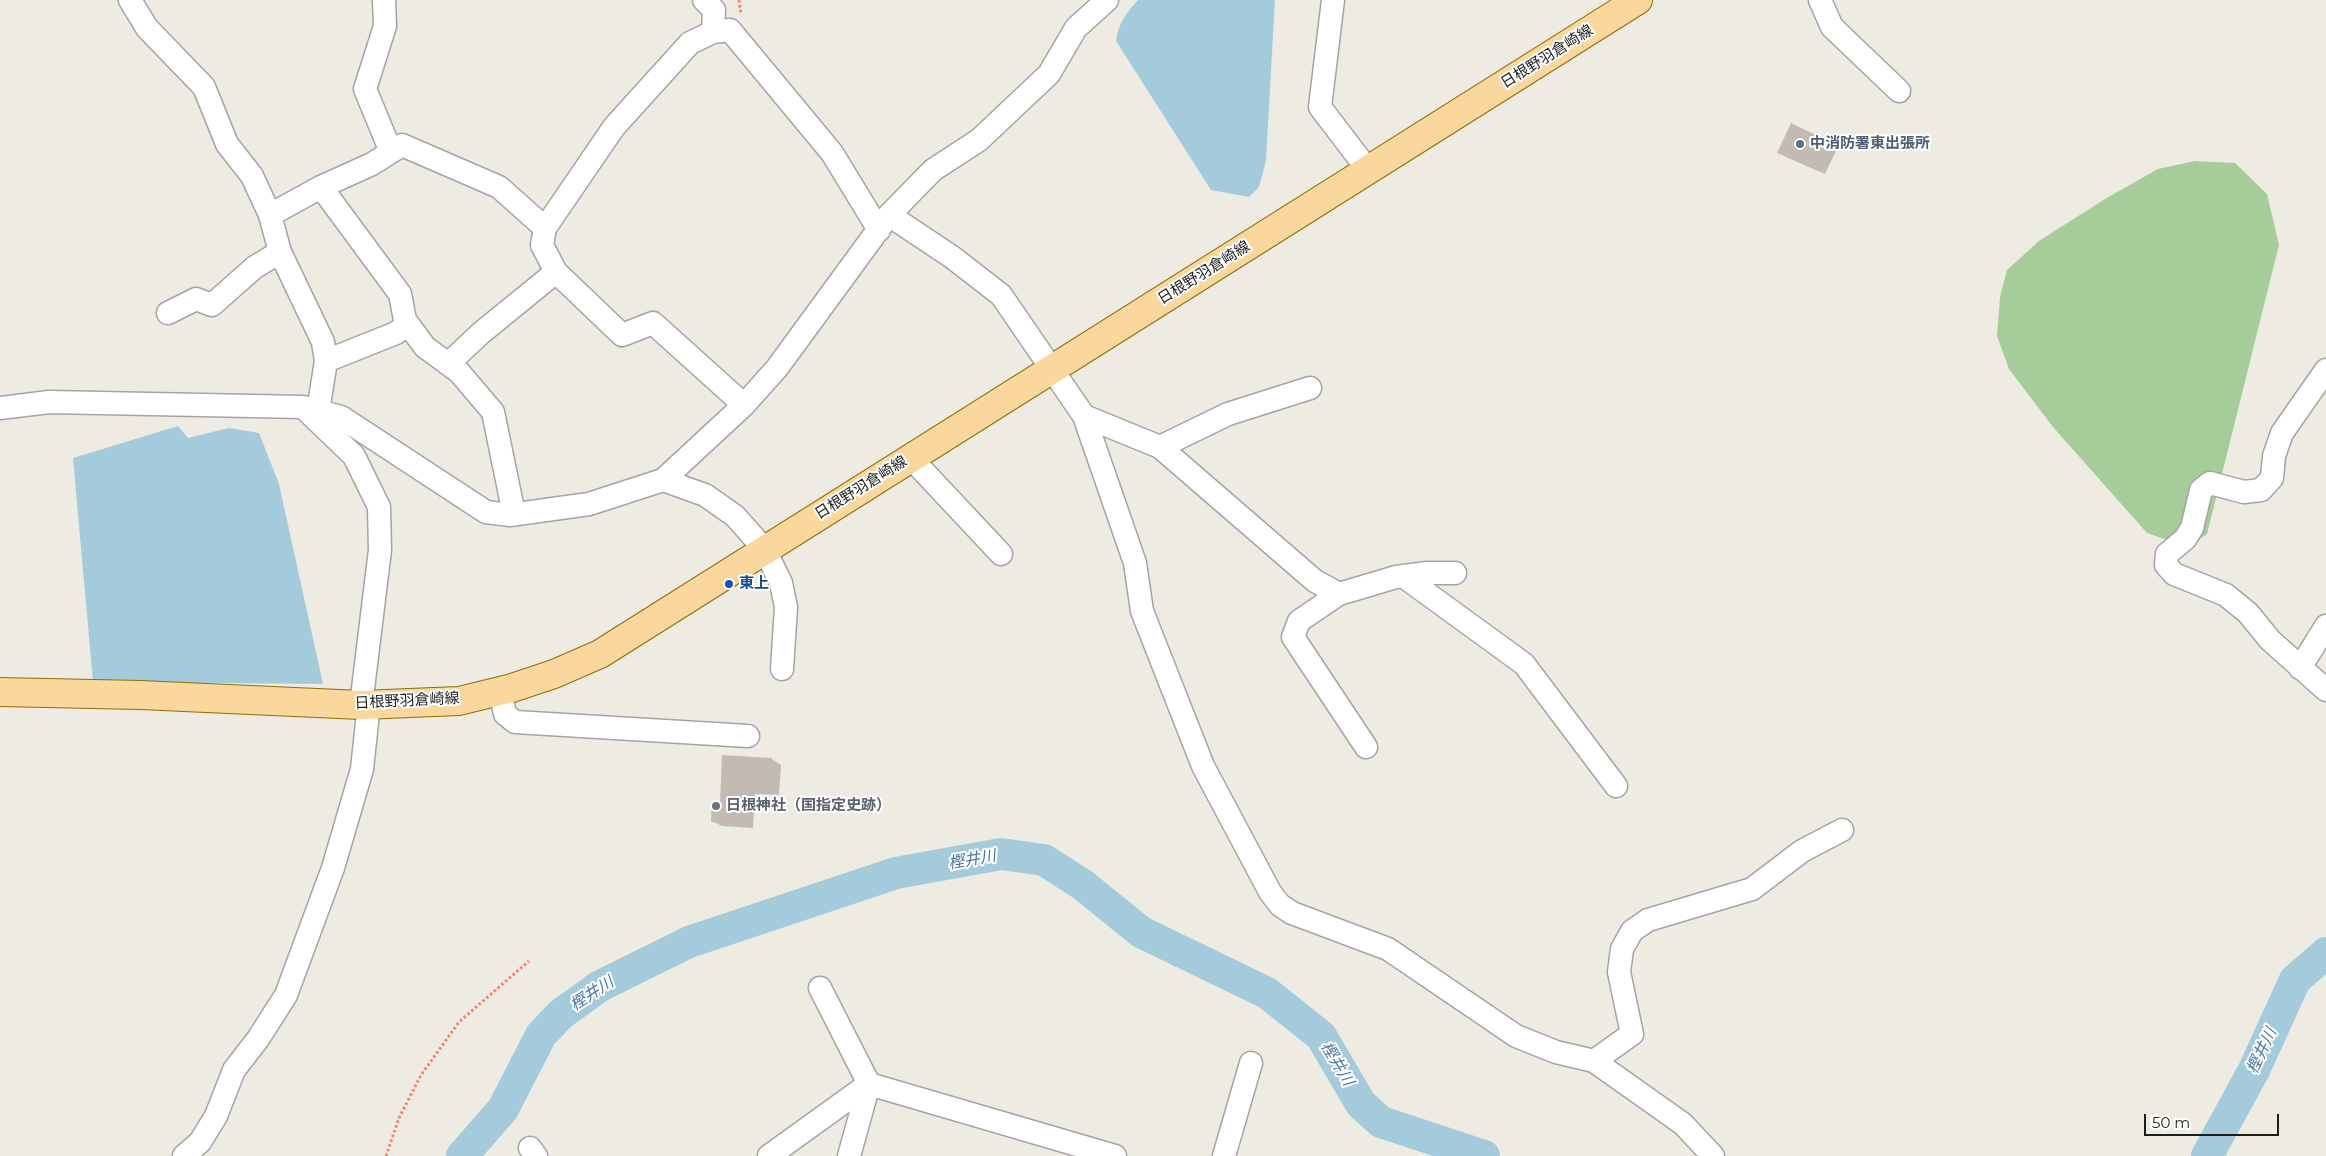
<!DOCTYPE html>
<html>
<head>
<meta charset="utf-8">
<style>
	body { margin:0 }
	#map { position:relative; width:2326px; height:1156px; overflow:hidden; background:#eeebe3; font-family:Montserrat,sans-serif }
	canvas { display:block }
	.scale { position:absolute; left:2144px; top:1114px; width:135px; height:22px; box-sizing:border-box; border:2px solid #1d1d1d; border-top:0; padding-left:6px; font-size:15px; line-height:18px; white-space:nowrap; color:#1d1d1d; -webkit-text-stroke:4px #fff; paint-order:stroke }
</style>
</head>
<body>
<div id="map">
<canvas width="2326" height="1156"></canvas>
<div class="scale">50 m</div>
</div>
<script>
const c = document.querySelector('canvas').getContext('2d');
c.lineJoin = 'round';
function fill(path, color) {
  c.fillStyle = color;
  c.fill(path, 'evenodd');
}
function strokePath(path, color, width, dash) {
  c.strokeStyle = color;
  c.lineWidth = width;
  c.lineCap = dash ? 'butt' : 'round';
  c.setLineDash(dash || []);
  c.stroke(path);
}
function write(font, color, halo, rows, align = 'center') {
  c.font = font + ' Montserrat,"Noto Sans JP",sans-serif';
  c.lineWidth = 4;
  c.setLineDash([]);
  c.textBaseline = 'middle';
  c.strokeStyle = halo;
  c.fillStyle = color;
  for (const [text, x, y, turn = 0] of rows) {
    c.save();
    c.translate(x, y);
    c.rotate((+turn || 0) * Math.PI / 180);
    c.textAlign = isNaN(turn) ? turn : align;
    if (halo) c.strokeText(text, 0, 0);
    c.fillText(text, 0, 0);
    c.restore();
  }
}
const forest = new Path2D(`
	M2195,161l40,2 32,31 12,51 -72,289 -19,13 -41,-14 -94,-106 -44,-58 -12,-33 3,-39 7,-27 32,-29 66,-42 53,-30z`);
const water = new Path2D(`
	M1138,0h137l-9,161 -7,26 -10,10 -38,-7 -95,-149c2,-17 10,-28 22,-41z
	M178,426l10,12 41,-10 30,5 20,51 44,200 -230,-2 -20,-224z`);
const shadow = new Path2D(`
	M1791,125l33,16 -1,3 13,7 -11,23 -40,-18z
	M723,757l49,2 9,6 -2,30 -24,-1 -2,34 -31,-2 -10,-5 9,-18z`);
const river = new Path2D(`
	M462,1156l41,-47 38,-74 20,-21 39,-28 89,-44 207,-69 105,-19 43,6 39,25 58,47 126,61 54,43 40,68 20,18 103,34
	M2207,1156l47,-86 41,-90 31,-27`);
const building = new Path2D(`
	M1791,123l27,13 -1,4 13,6 -12,25 -41,-18z
	M722,755l50,3 -2,33 -24,-2 -2,35 -33,-2 1,-21 8,1z`);
const path = new Path2D(`
	M739,0l2,15
	M386,1156l13,-38 22,-43 38,-53 70,-61`);
const minor = new Path2D(`
	M130,0l17,28 57,59 23,57 25,32 18,39 10,37 43,90 3,19 -8,50
	M384,0l1,26 -20,63 26,63
	M1333,0l-13,107 48,63
	M1820,0l12,27 67,64
	M713,32l17,-2 102,123 47,77
	M321,187l79,107 5,26 20,27 34,25 34,40 21,102
	M270,215l51,-28 51,-23 30,-19 97,42 46,41 69,-101 76,-84 23,-11 1,-22 -10,-10
	M889,215l63,42 49,38 83,121 76,31 68,-33 82,-26
	M545,228l-3,17 14,27 66,63 31,-12 91,82
	M168,313l28,-14 16,6 43,-38 25,-15
	M326,361l70,-28 12,-9
	M448,364l33,-31 75,-61
	M2326,370l-44,63 -8,23 -2,22 -11,12 -17,2 -34,-9 -9,7 -9,38 -7,11 -18,15 -1,11 8,9 52,21 22,18 22,27 56,50
	M0,408l49,-6 254,5 38,10 145,95 24,3 79,-11 74,-24 42,15 30,21 30,34 16,33 5,24 -4,62
	M304,408l50,48 25,51 1,43 -19,155
	M1084,416l51,147 7,48 61,155 67,126 10,13 12,8 96,36 128,87 40,16 38,9 89,63 30,32
	M1160,447l155,134 24,13 57,-17 31,-4h28
	M910,457l91,97
	M663,480l81,-75 33,-37 112,-153 44,-45 46,-30 70,-66 27,-46 31,-28
	M1403,576l121,88 92,122
	M1339,594l-40,27 -6,16 73,110
	M2300,668l26,-42
	M500,691l5,23 10,8 233,14
	M820,988l49,96 -20,72
	M1594,1061l38,-27 -13,-62 3,-23 10,-18 16,-11 104,-31 50,-38 40,-21
	M530,1148l6,8
	M184,1156l16,-14 16,-26 18,-46 24,-31 28,-44 47,-127 29,-99 7,-65
	M769,1156l100,-72 246,72
	M1224,1156l27,-93`);
const major = new Path2D(`
	M0,692l140,3 221,10 98,-4 53,-13 42,-14 46,-20 1038,-654`);
const markers = [
	[1800,144,5,"#5c6f8a"],
	[729,584,5,"#1a4fb4"],
	[716,806,5,"#6b7280"]
];
const streetNames = [
	["日根野羽倉崎線",1547,57,-32],
	["日根野羽倉崎線",1204,273,-32],
	["日根野羽倉崎線",861,488,-32],
	["日根野羽倉崎線",407,701,-3]
];
const serviceNames = [
	["中消防署東出張所",1810,144]
];
const transitNames = [
	["東上",739,584]
];
const worshipNames = [
	["日根神社（国指定史跡）",726,806]
];
const waterNames = [
	["樫井川",972,860,-10],
	["樫井川",592,994,-33],
	["樫井川",2262,1051,-65],
	["樫井川",1337,1064,59]
];
fill(forest, '#a5cc99');
fill(water, '#a4cbdb');
fill(shadow, '#0003');
strokePath(river, '#a4cbdb', 32);
fill(building, '#c2bab3');
strokePath(minor, '#a4a4a4', 25);
strokePath(major, '#926c04', 30);
strokePath(path, '#f6836d', 3, [2.5, 2.5]);
strokePath(minor, '#fff', 22);
strokePath(major, '#f9d79d', 28);
for (const [x, y, r, color] of markers) {
  const dot = new Path2D();
  dot.arc(x, y, r, 0, 2 * Math.PI);
  c.fillStyle = color;
  c.fill(dot);
  strokePath(dot, '#fff', 2);
}
write('15px', '#1d1d1d', '#fff', streetNames);
write('bold 15px', '#4e5e75', '#fff', serviceNames, 'left');
write('bold 15px', '#164399', '#fff', transitNames, 'left');
write('bold 15px', '#5b616d', '#fff', worshipNames, 'left');
write('italic 16px', '#4c75aa', '#fff', waterNames);
</script>
</body>
</html>
